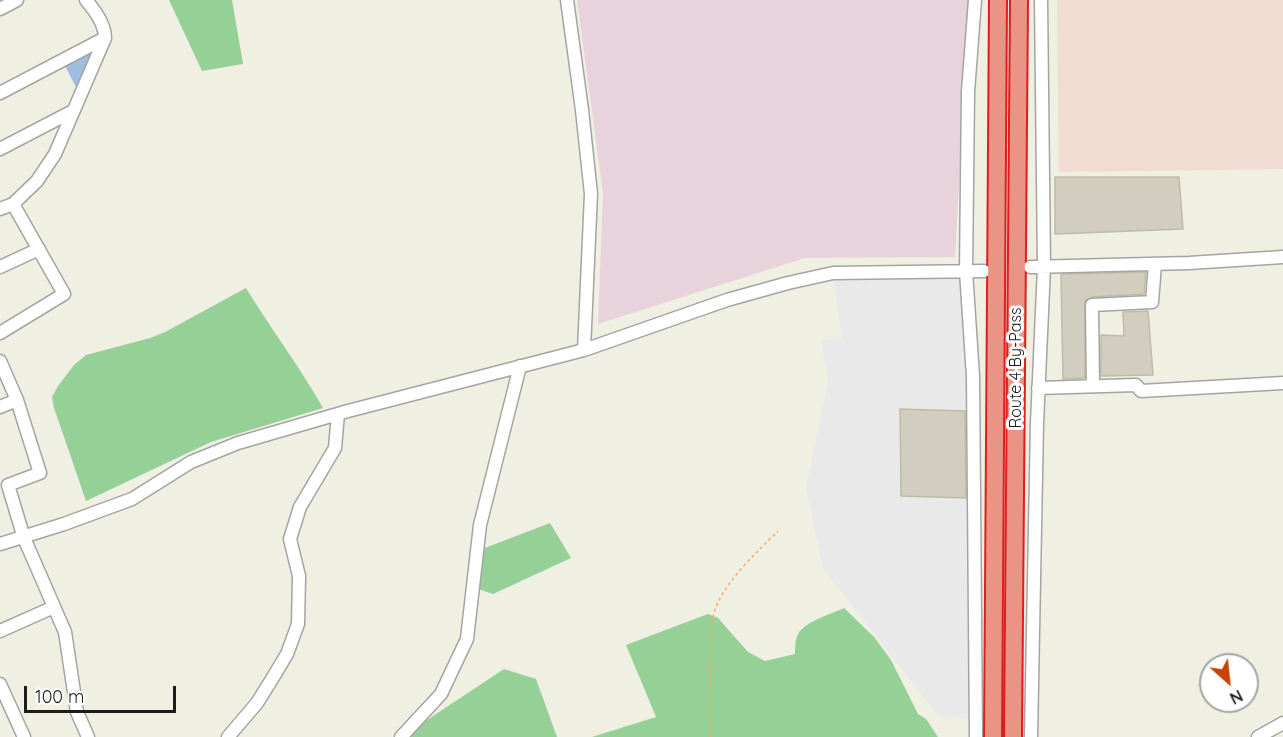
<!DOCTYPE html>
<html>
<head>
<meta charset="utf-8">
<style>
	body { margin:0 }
	#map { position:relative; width:1283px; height:737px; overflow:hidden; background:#efefe2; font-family:Quicksand,sans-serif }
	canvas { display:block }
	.north { position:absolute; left:1199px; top:653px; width:60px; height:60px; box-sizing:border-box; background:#fff; border:2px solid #a5a5a5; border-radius:50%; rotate:153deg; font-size:16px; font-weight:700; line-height:24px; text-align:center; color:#1d1d1d }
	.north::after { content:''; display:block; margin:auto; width:21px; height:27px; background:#c94300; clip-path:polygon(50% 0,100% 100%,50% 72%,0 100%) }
	.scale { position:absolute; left:24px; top:686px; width:152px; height:27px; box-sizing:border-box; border:3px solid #1d1d1d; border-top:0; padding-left:8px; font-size:18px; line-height:21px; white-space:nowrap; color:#1d1d1d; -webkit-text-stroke:4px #fff; paint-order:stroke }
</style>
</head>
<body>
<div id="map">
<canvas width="1283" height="737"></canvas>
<div class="north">N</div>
<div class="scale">100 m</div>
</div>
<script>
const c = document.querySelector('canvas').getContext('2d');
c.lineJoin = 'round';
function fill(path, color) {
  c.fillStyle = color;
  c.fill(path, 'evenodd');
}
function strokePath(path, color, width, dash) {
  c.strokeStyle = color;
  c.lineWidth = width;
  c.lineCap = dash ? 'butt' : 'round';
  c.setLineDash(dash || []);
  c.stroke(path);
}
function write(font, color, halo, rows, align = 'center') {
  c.font = font + ' Quicksand,sans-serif';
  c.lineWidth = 6;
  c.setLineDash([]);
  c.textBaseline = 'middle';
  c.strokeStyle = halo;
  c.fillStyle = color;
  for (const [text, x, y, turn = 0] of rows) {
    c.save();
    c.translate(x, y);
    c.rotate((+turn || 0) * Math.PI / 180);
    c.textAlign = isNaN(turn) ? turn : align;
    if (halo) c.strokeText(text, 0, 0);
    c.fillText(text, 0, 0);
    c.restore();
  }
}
const commercial = new Path2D(`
	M1057,0h226v169l-224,3z`);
const industrial = new Path2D(`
	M577,0h392l-14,257 -150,1 -207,66 5,-131z`);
const forest = new Path2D(`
	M169,0h63l11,64 -41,7z
	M246,288c25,41 54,79 77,120l-112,34 -125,59 -32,-93 -2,-11 6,-11 16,-21 12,-10 64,-17 15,-6z
	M550,523l21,35 -78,36 -21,-7 5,-36z
	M844,608l30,29 17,23 27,54 8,5 12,18h-346l64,-20 -30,-72 82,-31 10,4 30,34 17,9 30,-7c0,-7 0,-17 5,-23 10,-11 31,-17 44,-23z
	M504,669l32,10 21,58h-146l13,-15z`);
const parking = new Path2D(`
	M956,275l5,5 6,65 6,374 -34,-2 -116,-149 -17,-80 22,-107 -7,-41 21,-2 -9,-61z`);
const water = new Path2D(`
	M105,38l-25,57 -18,-35z`);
const building = new Path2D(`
	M1055,177h124l4,52 -128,5z
	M1146,272l-2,22 -52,3 -7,4v77l-22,1 -2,-105z
	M1148,311l5,64 -52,1v-41l23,1 -1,-24z
	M900,409l65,2 1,87 -65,-2z`);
const path = new Path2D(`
	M711,737c-3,-20 -1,-39 -1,-60 0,-20 -2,-43 4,-64 8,-29 43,-61 64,-82`);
const minor = new Path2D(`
	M567,0l15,110 9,84 -7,156
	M975,0l-7,92 -2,179 7,106 3,360
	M0,9l17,-9
	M0,93l105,-55
	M0,149l73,-38
	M0,209l13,-5 24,-23 18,-27 50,-116c0,-14 -10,-27 -19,-38
	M0,267l39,-18
	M1030,267l159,-4 94,-6
	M0,333l64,-39 -51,-90
	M0,361l17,39 23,73 -32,12 16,53 41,94 12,80 11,25
	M1093,386l-1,-81 60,-3 3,-38
	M1038,388l98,-3 5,6 142,-8
	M0,407l17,-7
	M0,544l64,-20 68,-25 59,-37 47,-19 110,-32 236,-61 143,-50 61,-17 45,-10 151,-2
	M0,631l54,-24
	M0,684l24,53
	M228,737l29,-34 15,-24 15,-25 11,-30 1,-48 -9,-37 10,-32 35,-59 3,-34
	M401,737l40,-43 26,-55 13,-114 40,-159
	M1031,737l6,-314 7,-156 -3,-267
	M1258,737l25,-14`);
const highway = new Path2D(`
	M993,737l5,-737
	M1013,737l6,-737`);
const streetNames = [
	["Route 4 By-Pass",1016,368,-90]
];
fill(commercial, '#f0dcd0');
fill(industrial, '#e8d3dd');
fill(forest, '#95d097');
fill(parking, '#e9e9e9');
fill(water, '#a0bcde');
fill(building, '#d1cdbf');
strokePath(building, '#c1baa4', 1.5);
strokePath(minor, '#a4a4a4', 15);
strokePath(highway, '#df1d1e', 20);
strokePath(path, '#ffa762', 1.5, [3, 3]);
strokePath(minor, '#fff', 12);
strokePath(highway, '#ea9486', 16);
write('16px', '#1d1d1d', '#fff', streetNames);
</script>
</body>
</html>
